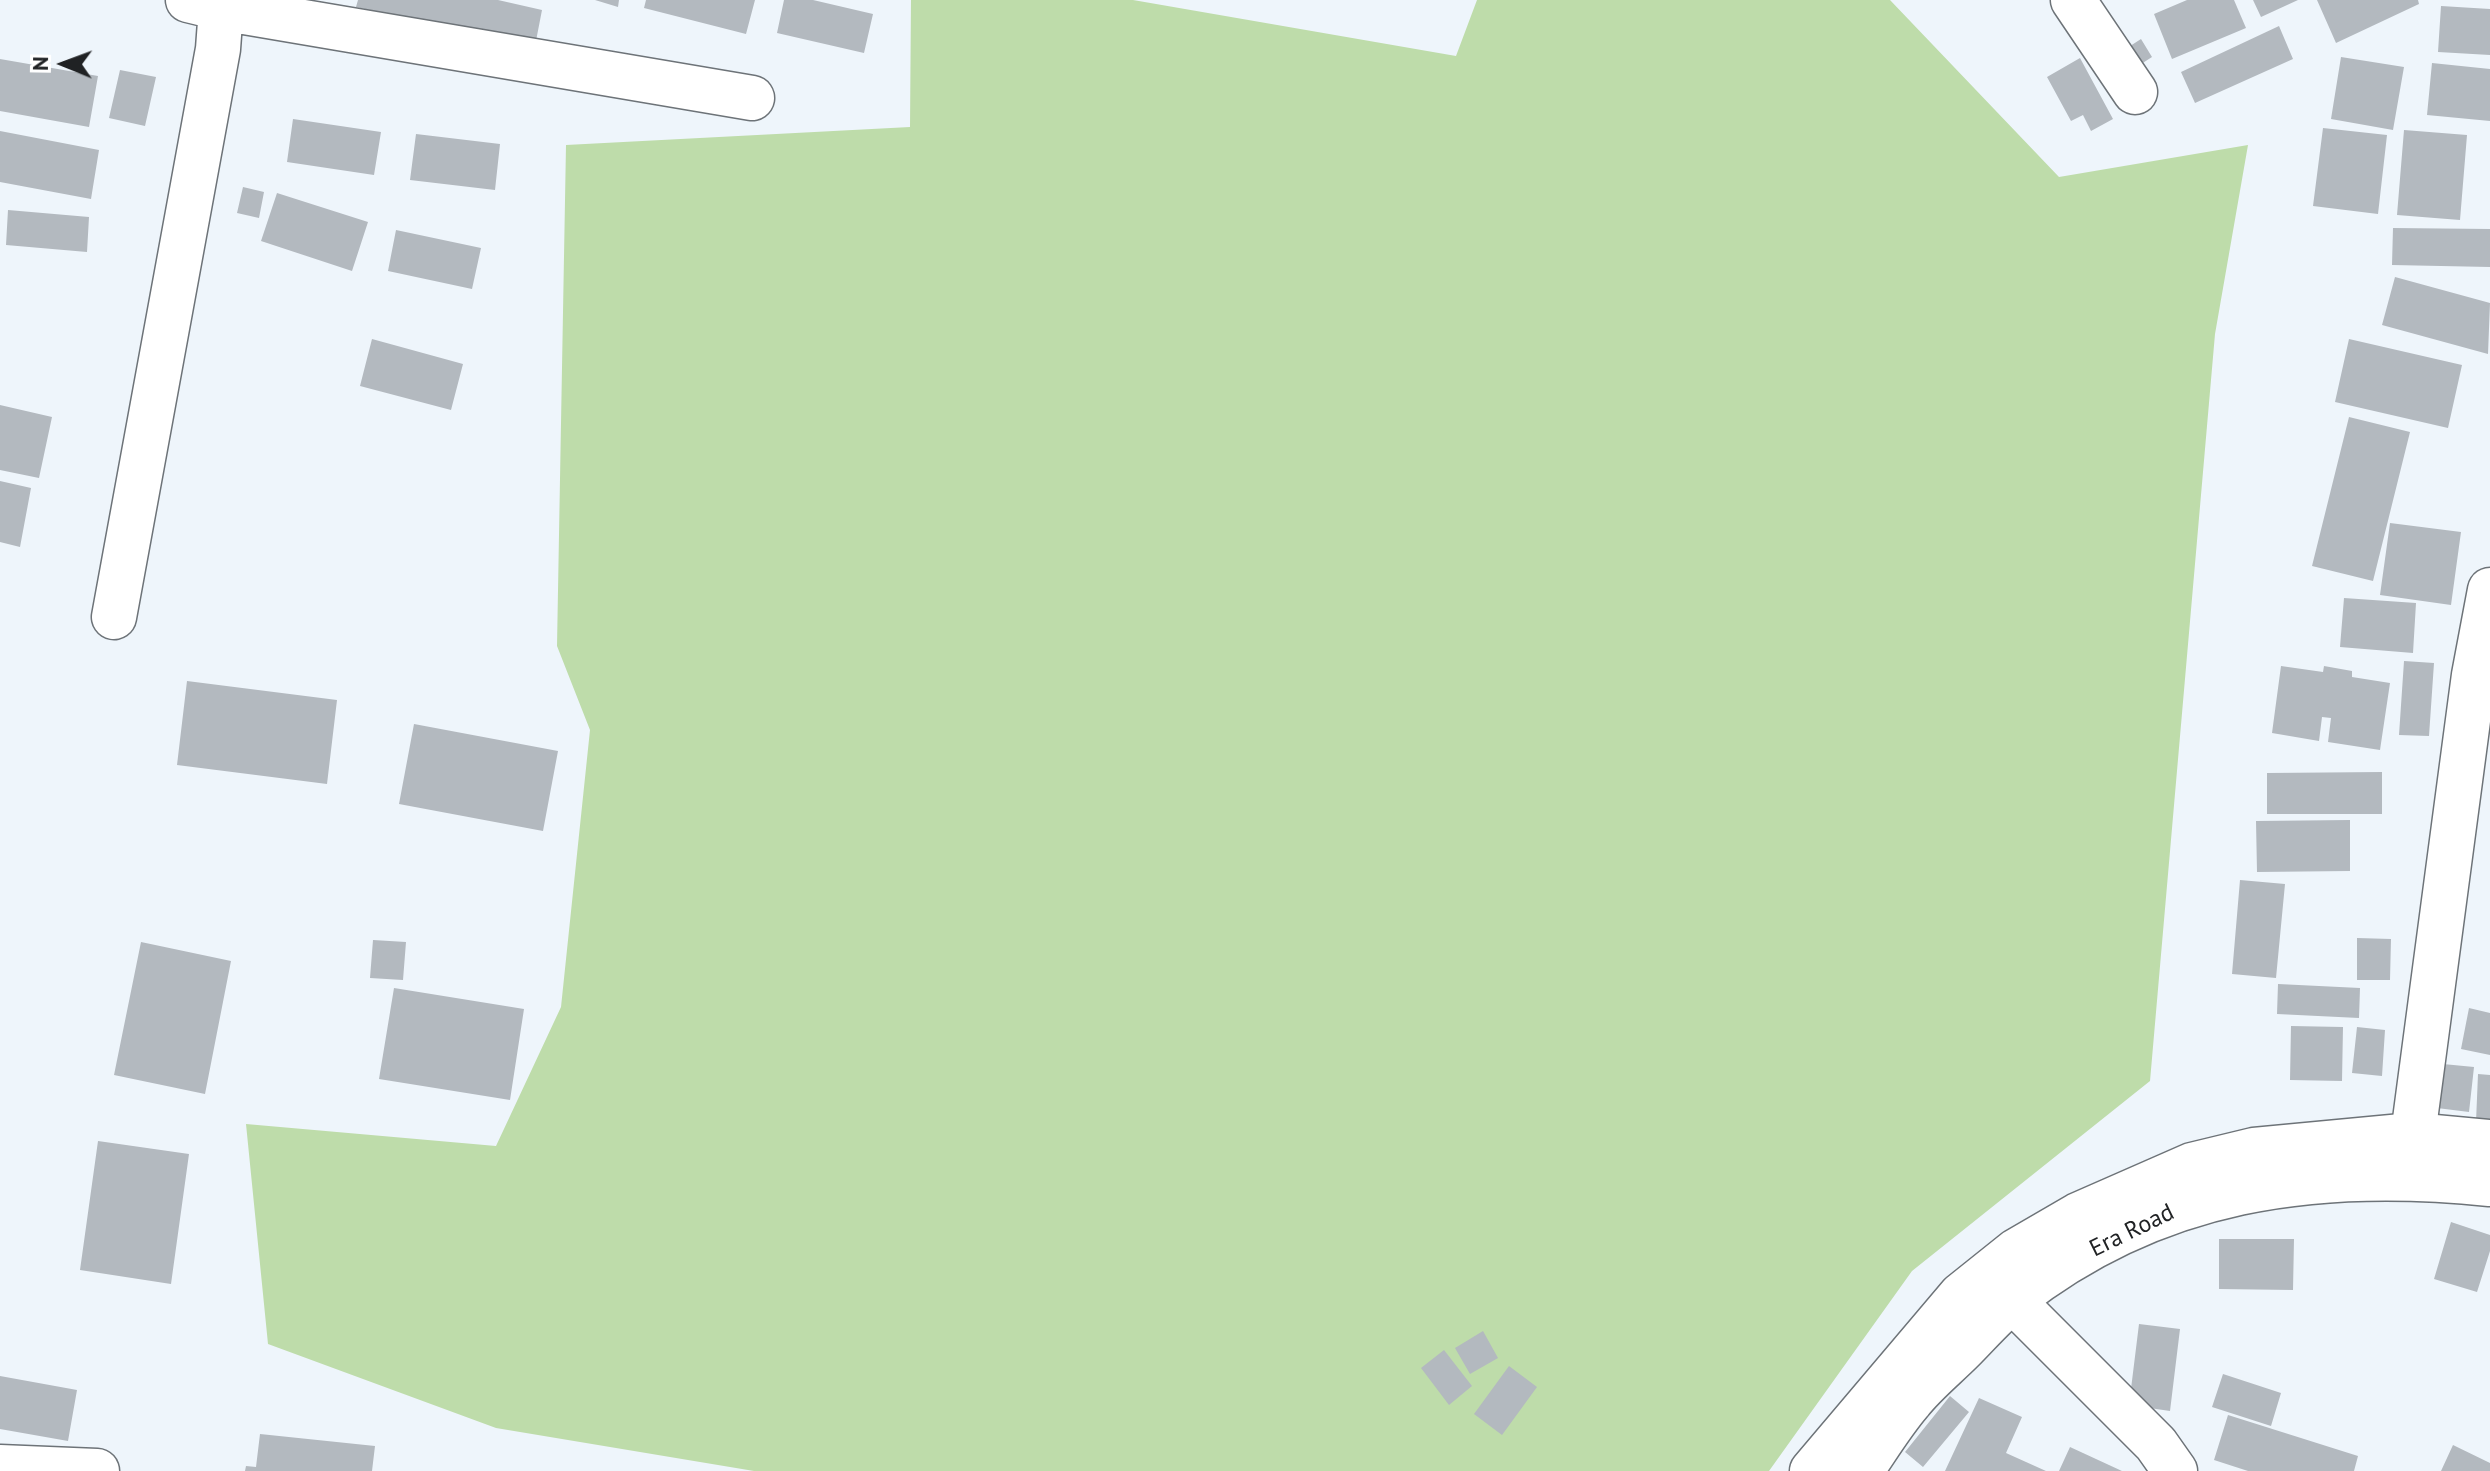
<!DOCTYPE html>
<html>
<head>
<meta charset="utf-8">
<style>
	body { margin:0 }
	#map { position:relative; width:2490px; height:1471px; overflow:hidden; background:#eef5fb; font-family:"PT Sans",sans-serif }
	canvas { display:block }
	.north { position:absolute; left:24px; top:24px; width:80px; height:80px; -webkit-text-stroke:6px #fff; paint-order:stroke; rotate:271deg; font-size:22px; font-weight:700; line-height:32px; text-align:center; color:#202224 }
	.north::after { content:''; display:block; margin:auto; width:28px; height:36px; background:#202224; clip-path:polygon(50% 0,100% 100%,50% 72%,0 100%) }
</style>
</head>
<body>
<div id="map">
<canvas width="2490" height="1471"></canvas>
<div class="north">N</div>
</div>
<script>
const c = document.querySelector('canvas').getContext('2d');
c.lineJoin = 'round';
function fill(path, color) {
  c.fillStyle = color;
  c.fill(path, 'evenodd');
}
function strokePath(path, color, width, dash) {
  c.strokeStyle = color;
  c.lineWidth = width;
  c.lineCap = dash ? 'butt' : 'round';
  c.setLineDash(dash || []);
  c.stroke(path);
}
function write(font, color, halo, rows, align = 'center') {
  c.font = font + ' "PT Sans",sans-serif';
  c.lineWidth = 8;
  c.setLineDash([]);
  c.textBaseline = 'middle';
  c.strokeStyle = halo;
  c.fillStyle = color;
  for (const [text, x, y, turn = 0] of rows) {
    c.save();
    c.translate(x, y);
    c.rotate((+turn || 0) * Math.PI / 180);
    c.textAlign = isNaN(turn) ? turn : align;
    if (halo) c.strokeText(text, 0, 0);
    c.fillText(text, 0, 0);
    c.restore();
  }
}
const green = new Path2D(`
	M911,0h222l323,56 21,-56h413l169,177 189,-32 -33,189 -65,747 -238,190 -143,200h-1015l-258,-43 -228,-84 -22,-220 250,22 65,-139 29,-277 -33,-84 9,-501 344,-18z`);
const building = new Path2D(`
	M358,0h140l44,10 -7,36 -179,-39z
	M595,0h24l-1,7z
	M646,0h109l-9,34 -102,-26z
	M784,0h29l60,14 -9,39 -87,-20z
	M2187,0h47l12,28 -74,31 -18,-45z
	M2253,0h45l-37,17z
	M2317,0h101l1,4 -83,39z
	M2441,6l49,3v46l-52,-3z
	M2279,26l14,33 -98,44 -14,-31z
	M2141,39l11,18 -14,9 -11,-18z
	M2341,57l63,10 -11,63 -62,-11z
	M2080,58l33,61 -22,12 -8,-16 -12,6 -24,-44z
	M0,59l98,17 -9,51 -89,-16z
	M2432,63l58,6v52l-63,-6z
	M120,70l36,7 -11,49 -36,-8z
	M293,119l88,13 -7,43 -87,-13z
	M2323,128l64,7 -9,79 -65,-8z
	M2404,130l63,5 -7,85 -63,-5z
	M0,131l99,19 -8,49 -91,-17z
	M416,134l84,10 -5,46 -85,-10z
	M243,187l21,5 -5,26 -22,-5z
	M277,193l91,29 -16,49 -91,-30z
	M8,210l81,7 -2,35 -81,-7z
	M2393,228l97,1v38l-98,-2z
	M396,230l85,18 -9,41 -84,-18z
	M2395,277l95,26 -2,51 -106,-29z
	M372,339l91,25 -12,46 -91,-24z
	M2349,339l113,26 -14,63 -113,-26z
	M0,405l52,12 -13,61 -39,-8z
	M2349,417l61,15 -37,149 -61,-15z
	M0,481l31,7 -11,59 -20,-5z
	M2390,523l71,9 -10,73 -71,-10z
	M2344,598l72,5 -3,50 -73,-6z
	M2404,661l30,2 -5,73 -30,-1z
	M2281,666l42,6 1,-6 28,5v6l38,6 -10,67 -52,-8 3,-24 -9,-1 -3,24 -47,-8z
	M187,681l150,19 -10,84 -150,-19z
	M414,724l144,27 -15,80 -144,-27z
	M2382,772v42h-115v-41z
	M2350,820v51l-93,1 -1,-51z
	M2240,880l45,4 -9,94 -44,-4z
	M2357,938l34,1 -1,41h-33z
	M373,940l33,2 -3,38 -33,-2z
	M141,942l90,19 -26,133 -91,-19z
	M2278,984l82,4 -1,30 -82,-4z
	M394,988l130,21 -14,91 -131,-21z
	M2469,1008l21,5v42l-29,-6z
	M2291,1026l52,1 -1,54 -52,-1z
	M2357,1027l28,3 -3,46 -30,-3z
	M2443,1064l31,3 -5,45 -32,-4z
	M2478,1074l12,1v47h-14z
	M98,1141l91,13 -18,130 -91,-14z
	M2451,1222l39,13v16l-13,41 -43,-13z
	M2219,1239h75l-1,51 -74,-1z
	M2139,1324l41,5 -10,82 -41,-6z
	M1483,1331l15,27 -28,16 -15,-26z
	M1444,1350l28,36 -23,19 -28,-37z
	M1509,1366l28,21 -35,48 -28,-21z
	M2223,1374l58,19 -10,33 -59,-19z
	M0,1376l77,14 -9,51 -68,-12z
	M1950,1396l19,16 -46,55 -18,-15z
	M1979,1398l43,19 -16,36 40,18h-101z
	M2228,1415l130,41 -4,15h-106l-34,-11z
	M260,1434l115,12 -3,25h-127l1,-5 10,1z
	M2453,1445l37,18v8h-49z
	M2070,1447l52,24h-63z`);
const minor = new Path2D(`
	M2073,0l62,92
	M221,8l531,90
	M114,617l104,-568 3,-41 -33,-8
	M2413,1135l61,-460 16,-85
	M2012,1300l144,144 19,27
	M0,1467l97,4`);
const major = new Path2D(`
	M1812,1471l149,-176 55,-44 62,-36 114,-50 62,-15 159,-15 77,7
	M1861,1471c16,-23 31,-48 49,-69 15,-19 35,-35 52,-52 17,-17 33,-36 52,-51 142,-112 301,-133 476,-115`);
const streetNames = [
	["Era Road",2132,1231,-26]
];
fill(green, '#bedcaa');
fill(building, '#b3b9bf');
strokePath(minor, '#6d7378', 47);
strokePath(major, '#6d7378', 47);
strokePath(minor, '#fff', 44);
strokePath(major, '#fff', 44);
write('24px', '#202224', '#fff', streetNames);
</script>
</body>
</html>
